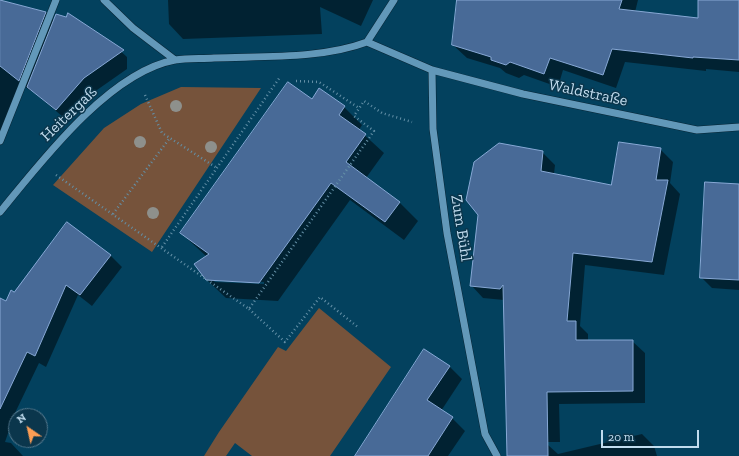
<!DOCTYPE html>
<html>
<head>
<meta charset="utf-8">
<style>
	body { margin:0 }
	#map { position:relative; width:739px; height:456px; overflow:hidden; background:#03415e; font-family:"Zilla Slab",serif }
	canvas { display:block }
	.north { position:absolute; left:8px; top:408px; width:40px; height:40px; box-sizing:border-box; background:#0b364c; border:1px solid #54788d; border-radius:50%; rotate:326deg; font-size:11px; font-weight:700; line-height:16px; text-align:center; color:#c1dcee }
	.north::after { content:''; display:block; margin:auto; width:14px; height:18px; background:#fc9d54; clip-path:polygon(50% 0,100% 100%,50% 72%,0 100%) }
	.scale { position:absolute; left:601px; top:430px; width:98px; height:18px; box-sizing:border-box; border:2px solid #c1dcee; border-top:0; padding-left:5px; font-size:12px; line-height:14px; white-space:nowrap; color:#c1dcee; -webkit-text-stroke:3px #0b364c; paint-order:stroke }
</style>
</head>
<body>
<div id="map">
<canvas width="739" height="456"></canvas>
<div class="north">N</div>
<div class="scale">20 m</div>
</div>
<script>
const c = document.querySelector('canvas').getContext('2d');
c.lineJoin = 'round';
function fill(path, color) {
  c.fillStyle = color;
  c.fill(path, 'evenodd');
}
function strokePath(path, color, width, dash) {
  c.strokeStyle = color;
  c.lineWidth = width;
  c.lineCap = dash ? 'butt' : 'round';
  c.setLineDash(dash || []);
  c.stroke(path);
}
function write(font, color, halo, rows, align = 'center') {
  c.font = font + ' "Zilla Slab",serif';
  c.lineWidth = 3;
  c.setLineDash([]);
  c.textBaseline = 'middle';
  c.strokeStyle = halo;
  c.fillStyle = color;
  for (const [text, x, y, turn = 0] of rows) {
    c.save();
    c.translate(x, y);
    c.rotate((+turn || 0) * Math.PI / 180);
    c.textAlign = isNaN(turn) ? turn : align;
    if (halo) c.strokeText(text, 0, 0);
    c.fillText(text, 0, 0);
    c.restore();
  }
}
const green = new Path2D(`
	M181,87l80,1 -109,164 -99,-67 51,-57 37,-24z
	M319,308l72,59 -61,89h-78l-17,-13 -9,13h-22l15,-24 59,-85 8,4z`);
const shadow = new Path2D(`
	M0,0l46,12 8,9 60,24 13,12v12l-30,21 -28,32 -38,-32v1l-7,-5 -24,57z
	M168,0h205l-12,26 -41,-19 2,27 -139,5 -14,-15z
	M458,0h180l-3,12 64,7v-19h40v72l-33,-3v2l-81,-9 -9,26 -53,-18 -5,17 -34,-12 -5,3 -13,-5 -6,-5 -33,-10 -14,-13z
	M312,100l32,7 18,18 -3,5 25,23 -18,25 33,24 19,19 -14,19 -54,-40 -72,101 -52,-3 -19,-18v-23l-26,-24zM216,280l48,2v2l-50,-2z
	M660,149l13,13 -3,21 10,11 -16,81 -79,-10 -5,61 8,8v7h44l13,12v50l-86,1 1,38h-40l-16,-142 -21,-2 -12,-13 71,-133 13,13 -1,9 57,13z
	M739,185v105l-27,-2 -11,-11z
	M110,255l12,12 -30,39 -14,-11 -32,72 -7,-4 -24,50 -10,29 6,1 12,13h-23v-157l7,3 7,-9z
	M449,366l13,13 -21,32 11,7 13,13 -17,25h-92z
	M642,434l12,12 3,10h-127l18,-11 10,9z`);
const building = new Path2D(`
	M0,0l46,12 -27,69 -19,-15z
	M457,0h165l-3,9 79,9v-18h41v60l-46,-3v1l-81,-9 -9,26 -53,-17 -6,16 -34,-12 -4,3 -15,-5v-3l-39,-12z
	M68,13l56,37 -40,28 -28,32 -29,-23 29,-73 10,3z
	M288,82l24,17 7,-11 26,18 -6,9 27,19 -20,28 54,40 -15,20 -54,-39 -72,100 -53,-3 -12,-16 15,-10 -29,-21z
	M619,142l42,6 -5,32h12l-16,82 -79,-9 -6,68h9v19h57v51l-86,1 1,64h-41l-4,-171 -3,4 -30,-3 8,-71 -12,-15 8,-38 25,-19 44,8 -2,20 70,14z
	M705,182l34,2v96l-39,-2z
	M67,222l44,33 -31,40 -14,-10 -31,71 -8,-4 -27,57v-111l6,3 5,-11 3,2z
	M424,349l26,17 -23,34 26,17 -25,39h-73z`);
const path = new Path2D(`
	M296,81l23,1 40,26
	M145,95l17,38 55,35
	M56,175l193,134 125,-178 -20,-15 10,-15 18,12 30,9
	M113,214l56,-75
	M162,247l118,-170
	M249,309l36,33 35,-45 39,31`);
const minor = new Path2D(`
	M104,0l29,28 42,32
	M367,42l65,28 91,24 174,36 42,-3
	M367,42l27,-42
	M432,70l1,59 14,104 38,201 12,22
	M0,141l56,-141
	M0,212c41,-50 109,-140 175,-152 13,-2 27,-1 39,-2 49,-2 108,1 153,-16`);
const trees = [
	[176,106],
	[140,142],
	[211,147],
	[153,213]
];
const streetNames = [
	["Waldstraße",588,93,12],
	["Heitergaß",69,114,-44],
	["Zum Bühl",461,228,81]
];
fill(green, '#76533b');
fill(shadow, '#0007');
fill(building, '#486a97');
strokePath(building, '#87a8d5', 1);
strokePath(minor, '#092636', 8);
strokePath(path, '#6490a7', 2.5, [1, 3]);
strokePath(minor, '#6298b9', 7);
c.fillStyle = '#8e908c';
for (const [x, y] of trees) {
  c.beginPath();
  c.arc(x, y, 6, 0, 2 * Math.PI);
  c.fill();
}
write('16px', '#c1dcee', '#0b364c', streetNames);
</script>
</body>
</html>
